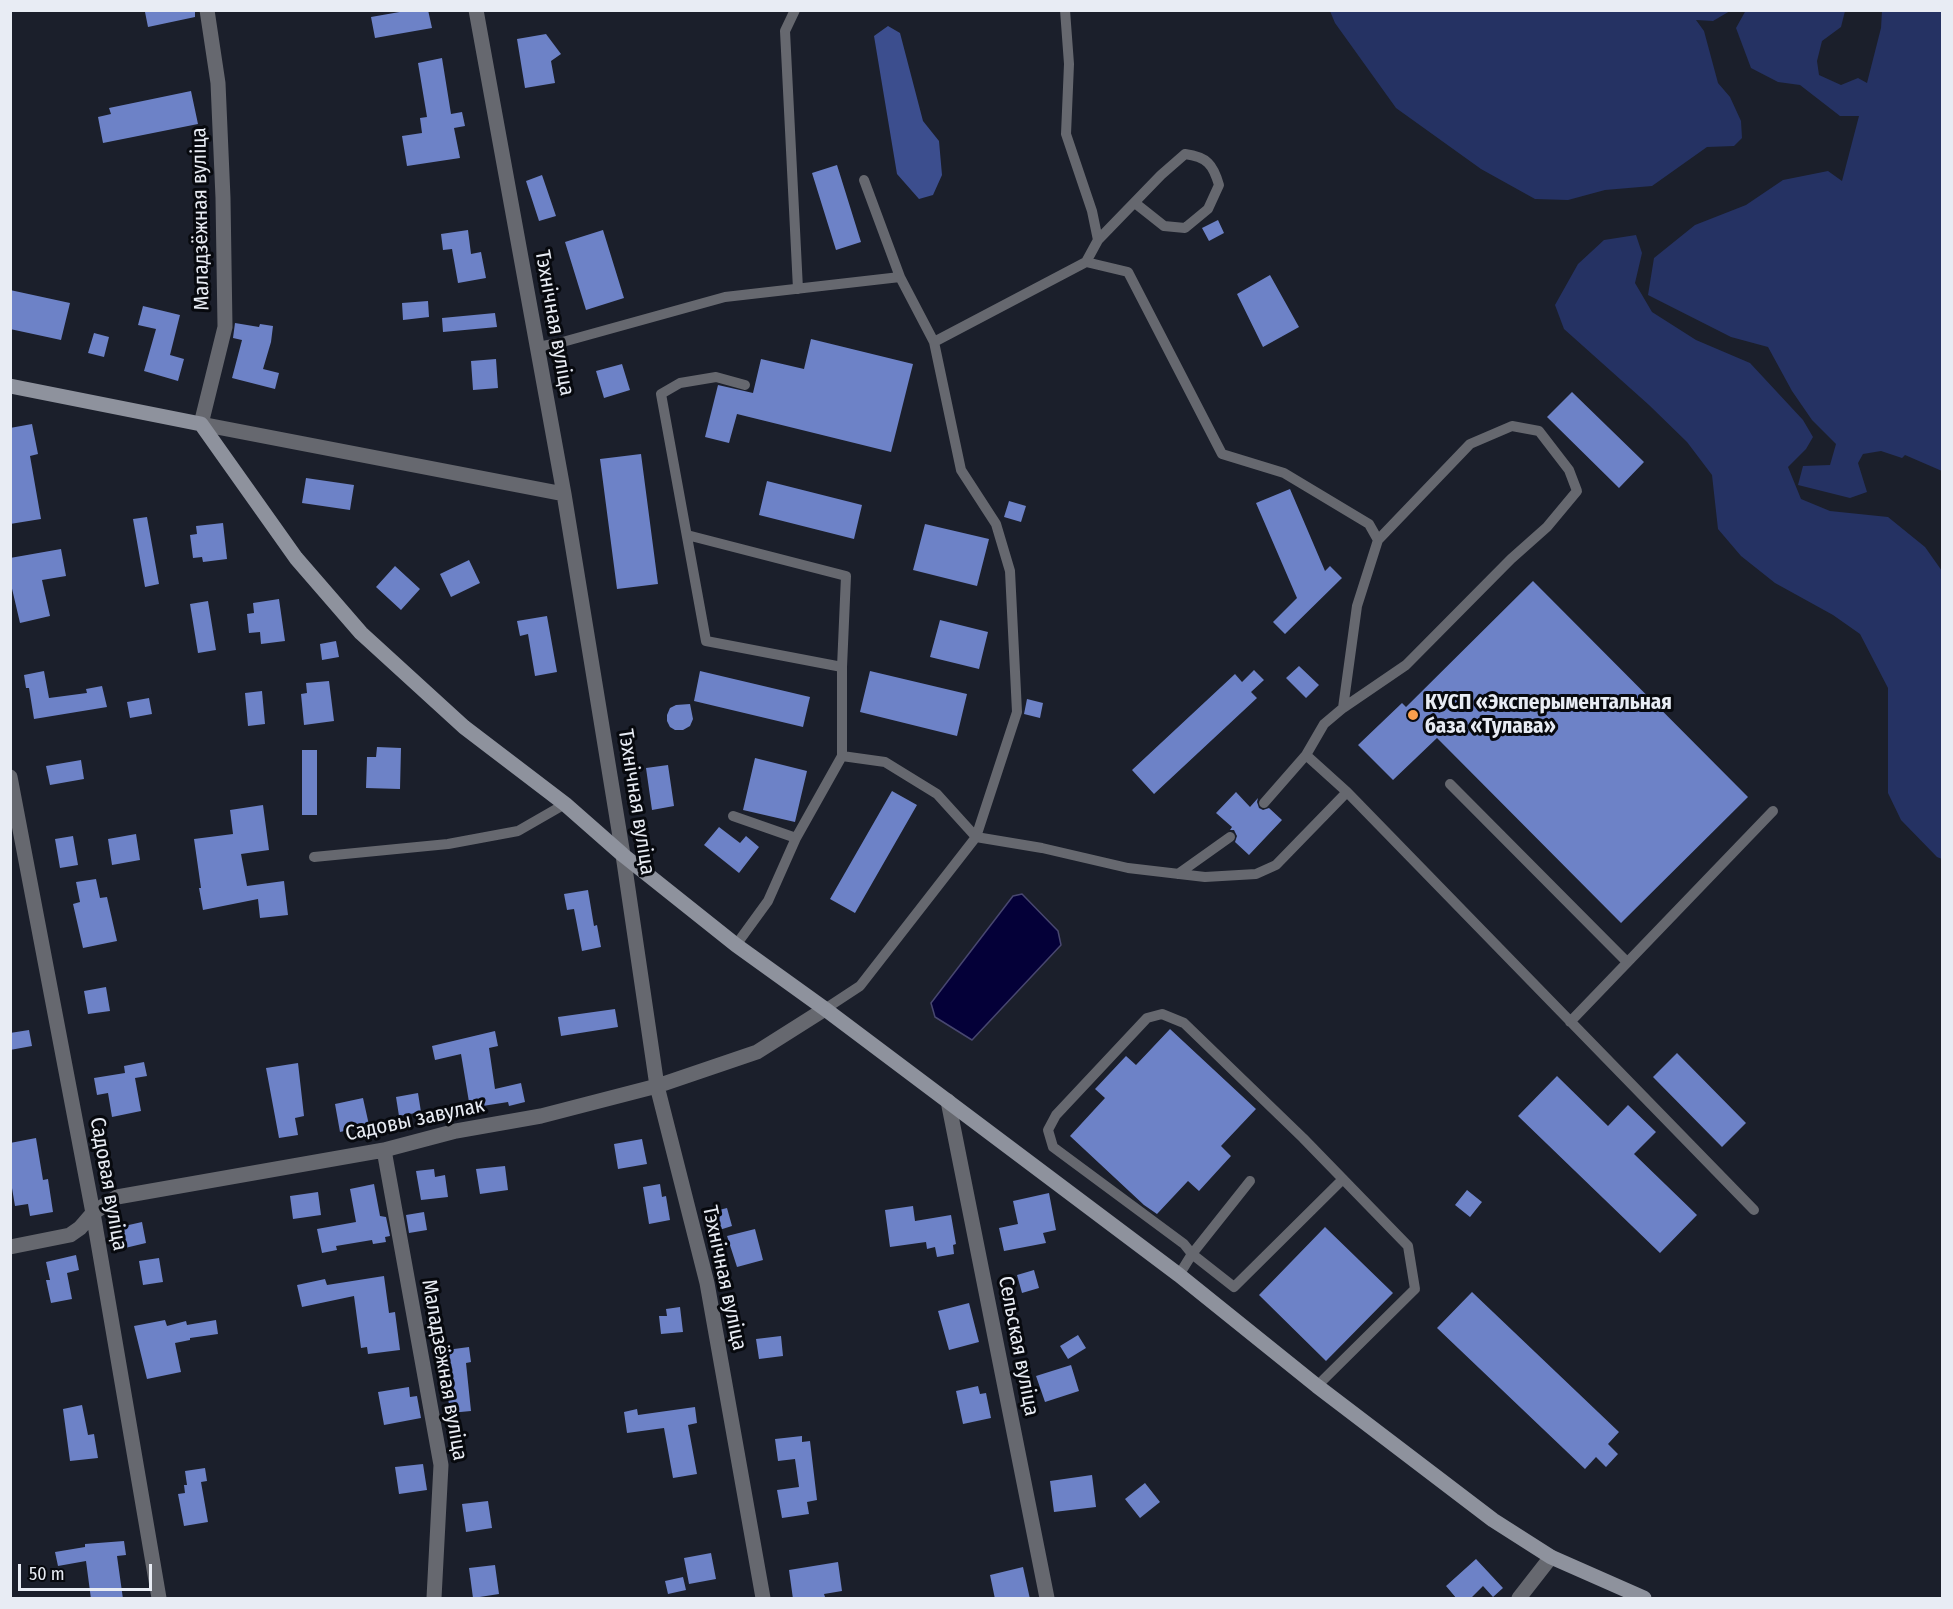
<!DOCTYPE html>
<html>
<head>
<meta charset="utf-8">
<style>
	body { margin:0 }
	#map { position:relative; width:1953px; height:1609px; overflow:hidden; background:#1b1f2b; font-family:"Fira Sans Condensed",sans-serif }
	canvas { display:block }
	.frame { position:absolute; inset:0; border:12px solid #e8ecf4; pointer-events:none }
	.scale { position:absolute; left:18px; top:1564px; width:134px; height:27px; box-sizing:border-box; border:3px solid #e8ecf4; border-top:0; padding-left:8px; font-size:18px; line-height:21px; white-space:nowrap; color:#e8ecf4; -webkit-text-stroke:4px #07090e; paint-order:stroke }
</style>
</head>
<body>
<div id="map">
<canvas width="1953" height="1609"></canvas>
<div class="frame"></div>
<div class="scale">50 m</div>
</div>
<script>
const c = document.querySelector('canvas').getContext('2d');
c.lineJoin = 'round';
function fill(path, color) {
  c.fillStyle = color;
  c.fill(path, 'evenodd');
}
function strokePath(path, color, width, dash) {
  c.strokeStyle = color;
  c.lineWidth = width;
  c.lineCap = dash ? 'butt' : 'round';
  c.setLineDash(dash || []);
  c.stroke(path);
}
function write(font, color, halo, rows, align = 'center') {
  c.font = font + ' "Fira Sans Condensed",sans-serif';
  c.lineWidth = 6;
  c.setLineDash([]);
  c.textBaseline = 'middle';
  c.strokeStyle = halo;
  c.fillStyle = color;
  for (const [text, x, y, turn = 0] of rows) {
    c.save();
    c.translate(x, y);
    c.rotate((+turn || 0) * Math.PI / 180);
    c.textAlign = isNaN(turn) ? turn : align;
    if (halo) c.strokeText(text, 0, 0);
    c.fillText(text, 0, 0);
    c.restore();
  }
}
const green = new Path2D(`
	M1746,10l99,1 -4,16 -19,14 -5,20 2,14 22,10 17,-7 9,5 14,-55 1,-17h60v460l-37,-16 -3,3 -21,-7 -18,3 -5,9 9,29 -17,6 -52,-13 5,-19 27,-1 6,-21 -24,-24 -20,-29 -24,-44 -37,-10 -83,-42 6,-37 41,-33 51,-20 37,-25 45,-9 14,10 17,-65h-19l-40,-31 -22,-3 -27,-14 -15,-40z
	M1330,11h400l-17,10 -17,-1 8,11 14,52 12,14 11,24 1,17 -8,8 -27,1 -55,39 -47,4 -37,10 -33,-1 -54,-30 -85,-61 -61,-85z
	M1636,235l6,18 -7,30 17,29 44,28 54,23 53,57 10,17 -7,12 -18,18 13,32 29,12 58,6 37,30 17,24v288l-5,-2 -36,-37 -13,-27v-105l-28,-54 -27,-19 -58,-32 -34,-27 -23,-27 -6,-54 -25,-33 -38,-37 -85,-76 -9,-24 23,-41 26,-24z`);
const forest = new Path2D(`
	M888,26l12,7 23,88 16,20 3,34 -9,20 -14,4 -22,-25 -23,-138z`);
const water = new Path2D(`
	M1022,894l36,37 3,14 -89,95 -37,-23 -4,-14 82,-107z`);
const building = new Path2D(`
	M154,10h41v7l-47,10 -3,-15z
	M411,10h17l4,18 -57,10 -4,-21z
	M546,34l15,20 -10,7 4,22 -30,5 -8,-49z
	M442,58l9,56 11,-2 3,14 -11,2 6,30 -53,8 -5,-30 20,-3 -2,-15 7,-1 -9,-54z
	M191,91l7,33 -95,19 -5,-26 13,-3 -2,-6z
	M837,165l24,77 -25,8 -24,-77z
	M542,175l14,41 -17,5 -13,-40z
	M1218,220l6,13 -15,8 -7,-13z
	M468,230l3,24 10,-2 5,26 -28,5 -6,-34 -9,1 -2,-16z
	M603,230l21,68 -38,12 -21,-68z
	M1270,275l29,52 -36,20 -26,-53z
	M10,290l60,13 -9,37 -51,-11z
	M428,301l1,16 -26,3 -1,-17z
	M143,306l37,9 -10,40 14,4 -6,22 -34,-10 12,-42 -18,-4z
	M495,313l2,14 -54,5 -1,-14z
	M235,323l24,4 1,-3 13,2 -2,16 -8,27 16,4 -4,16 -43,-11 10,-38 -9,-2z
	M94,333l15,4 -5,20 -16,-4z
	M811,339l102,25 -22,88 -154,-38 -8,29 -24,-6 13,-52 35,8 8,-34 43,10z
	M496,359l2,29 -25,2 -2,-29z
	M622,364l8,26 -26,8 -8,-27z
	M1572,392l72,70 -25,26 -72,-71z
	M32,424l6,30 -8,2 11,63 -31,5v-96z
	M641,454l17,130 -41,5 -17,-130z
	M306,478l48,7 -4,25 -48,-7z
	M767,481l95,24 -8,34 -95,-24z
	M1290,489l35,82 5,-5 12,12 -57,56 -12,-12 24,-24 -41,-95z
	M1009,501l17,5 -5,16 -17,-5z
	M147,517l12,67 -14,3 -12,-68z
	M223,523l4,36 -24,3 -1,-5 -9,1 -3,-23 7,-1 -1,-8z
	M925,524l64,15 -12,47 -64,-16z
	M61,549l5,27 -24,4 8,36 -30,7 -10,-43v-22z
	M469,560l11,23 -29,14 -11,-23z
	M395,566l25,23 -19,21 -25,-23z
	M1533,581l215,216 -127,126 -184,-185 -44,42 -35,-35 44,-42 4,4z
	M279,599l6,42 -24,3 -1,-12 -11,1 -2,-19 7,-1 -1,-10z
	M208,601l8,49 -18,3 -8,-49z
	M547,616l10,56 -22,4 -7,-42 -8,2 -3,-15z
	M940,620l48,12 -9,37 -49,-12z
	M336,641l3,16 -17,3 -2,-16z
	M1299,666l20,19 -13,13 -20,-20z
	M1254,670l10,10 -13,12 6,6 -103,96 -22,-24 103,-96 7,8z
	M44,671l5,27 38,-5 -1,-4 16,-3 5,21 -73,12 -5,-31h-3l-2,-13z
	M700,671l110,26 -7,30 -109,-26z
	M870,671l97,23 -10,42 -97,-24z
	M329,681l5,40 -30,4 -3,-31 6,-1 -1,-10z
	M262,691l3,33 -17,2 -3,-33z
	M149,698l3,16 -22,4 -3,-16z
	M1027,699l16,4 -3,15 -16,-4z
	M690,704l3,15 -3,7 -7,4h-8l-5,-3 -3,-6v-6l3,-7 6,-3z
	M377,747l24,1 -1,41 -34,-1 1,-31h9z
	M302,750h15v65h-15z
	M755,758l52,13 -12,51 -52,-12z
	M81,760l3,19 -34,6 -4,-19z
	M668,765l6,41 -22,4 -6,-42z
	M892,791l25,14 -62,108 -25,-14z
	M1236,792l14,15 8,-9 -1,4 2,6 4,2 6,-2 13,12 -33,35 -14,-13 2,-6 -3,-6h-4l2,-3 -16,-14z
	M263,805l6,45 -28,4 6,32 37,-5 4,34 -28,3 -2,-19 -55,11 -4,-22h2l-7,-49 39,-5 -3,-24z
	M719,827l21,16 6,-7 13,11 -20,26 -35,-28z
	M136,834l4,26 -28,5 -4,-26z
	M73,836l5,29 -18,3 -5,-29z
	M96,879l4,19 7,-1 10,44 -34,7 -10,-44 7,-2 -4,-20z
	M588,890l6,36 3,-1 4,22 -19,4 -8,-42 -7,1 -3,-16z
	M106,987l4,24 -22,3 -4,-23z
	M615,1009l3,18 -57,9 -3,-19z
	M1170,1029l86,80 -35,37 10,10 -32,35 -11,-10 -31,33 -13,-9 -74,-69 35,-38 -10,-9 31,-33 10,9z
	M29,1030l3,16 -22,4v-17z
	M495,1031l3,15 -9,2 6,41 26,-6 4,19 -16,4 -1,-4 -38,6 -9,-54 -26,6 -3,-14z
	M1677,1053l69,70 -24,24 -69,-70z
	M144,1062l3,14 -12,2 6,33 -29,6 -4,-24 -11,2 -3,-17 31,-5 -1,-7z
	M298,1063l6,53 -9,2 3,17 -19,3 -13,-70z
	M1557,1076l51,50 20,-21 28,27 -22,22 63,61 -37,38 -142,-137z
	M418,1093l3,19 -22,4 -3,-19z
	M363,1098l6,27 -29,7 -5,-28z
	M36,1138l7,42 5,-1 5,33 -23,4 -2,-12 -13,2 -5,-30v-33z
	M642,1139l5,25 -29,5 -4,-25z
	M505,1166l3,24 -28,4 -4,-25z
	M434,1169l1,8 10,-2 3,22 -27,3 -5,-29z
	M374,1184l6,32 6,1 4,19 -5,1 1,5 -13,2 -1,-4 -36,6 1,4 -15,3 -5,-24 39,-7 -6,-33z
	M660,1184l2,13 4,-1 4,24 -21,4 -6,-37z
	M1467,1190l15,12 -12,15 -15,-12z
	M318,1192l3,23 -28,4 -3,-23z
	M1049,1193l7,37 -13,3 3,10 -42,8 -5,-23 19,-4 -5,-23z
	M913,1206l2,15 36,-6 5,29 -3,1 1,9 -17,3 -2,-10 -8,2 -1,-7 -36,5 -5,-37z
	M727,1208l5,18 -16,5 -5,-19z
	M424,1212l3,18 -18,3 -3,-18z
	M142,1222l4,21 -21,5 -5,-21z
	M1325,1227l68,66 -67,68 -67,-66z
	M755,1229l8,31 -26,7 -10,-31z
	M76,1255l3,15 -12,3 5,26 -21,4 -5,-23h4l-4,-18z
	M159,1258l4,24 -20,3 -4,-24z
	M1034,1270l5,18 -17,5 -5,-18z
	M384,1276l5,37 6,-1 5,38 -32,4 -1,-7 -6,1 -7,-52 -52,11 -5,-22 28,-6 2,6z
	M1472,1292l147,140 -11,12 10,10 -12,13 -10,-10 -11,12 -148,-141z
	M969,1303l10,39 -30,8 -11,-39z
	M680,1307l3,25 -22,2 -2,-18h8l-1,-7z
	M165,1320l2,6 19,-5 1,4 29,-5 2,14 -28,4v2l-15,3 6,29 -34,7 -13,-53z
	M1078,1335l8,13 -18,11 -8,-13z
	M781,1336l2,20 -24,3 -3,-20z
	M469,1347l2,15 -5,1 5,48 -21,2 -6,-48 -3,1 -2,-15z
	M1071,1365l8,26 -34,11 -9,-26z
	M978,1386l2,8 6,-1 5,25 -28,6 -7,-33z
	M409,1387l1,10 7,-1 4,22 -37,7 -6,-33z
	M82,1405l6,30 6,-1 4,24 -28,3 -7,-52z
	M695,1407l2,16 -9,2 9,49 -24,4 -9,-50 -37,5 -3,-21 13,-3 1,6z
	M802,1436v6l8,-1 7,59 -10,2 2,12 -27,4 -5,-28 22,-3 -4,-28 -17,2 -3,-22z
	M423,1464l4,26 -28,4 -4,-27z
	M205,1468l2,13 -6,1 7,40 -24,4 -6,-32 7,-1 -1,-8h3l-2,-14z
	M1092,1475l4,32 -42,5 -4,-31z
	M1145,1483l15,19 -20,16 -15,-19z
	M488,1501l4,27 -26,4 -4,-28z
	M124,1541l2,14 -9,1 6,43h-32l-5,-38 -28,5 -3,-14 30,-5v-3z
	M711,1553l5,26 -27,5 -5,-26z
	M1476,1559l27,29 -10,9 -10,-11 -13,13h-13l-11,-13z
	M838,1562l4,29 -18,3 1,3 -8,2h-24l-4,-29z
	M495,1565l4,29 -26,4 -4,-30z
	M1023,1567l7,32h-35l-5,-24z
	M683,1577l3,13 -18,4 -3,-13z`);
const lane = new Path2D(`
	M795,10l-10,21 13,258
	M1098,240l63,-65 24,-21c22,3 28,10 34,31l-11,24 -23,19 -21,-2 -29,-23
	M1086,262l42,10 94,182 62,19 85,51 9,16
	M934,342l152,-80 12,-22 -6,-29 -26,-77 3,-70 -4,-54
	M537,347l22,-4 166,-46 175,-20
	M745,385l-29,-8 -36,6 -19,11 45,247 136,26v89
	M687,535l159,41 -4,91
	M1306,755l18,-31 19,-16 63,-43 105,-106 36,-32 30,-36 -8,-21 -30,-39 -27,-5 -42,18 -92,96 -21,66 -14,102
	M1450,784l177,178
	M1264,803l42,-48 41,37
	M733,816l63,22 -28,63 -32,44
	M796,838l46,-82 43,6 52,32 39,43 66,11 86,20 77,9 51,-3 20,-9 71,-73 407,418
	M314,857l134,-13 70,-13 47,-27
	M1178,874l52,-37
	M825,1009l35,-23 116,-149 41,-125 -7,-141 -14,-47 -35,-54 -27,-128 -34,-65 -36,-97
	M1570,1022l203,-211
	M1250,1181l-58,73 42,33 109,-108
	M1179,1275l13,-21 -8,-10 -131,-97 -5,-17 8,-15 91,-97 15,-4 22,9 119,115 105,108 7,43 -98,97`);
const street = new Path2D(`
	M207,10l11,73 5,115 2,129 -24,97 363,70
	M476,10l88,484 59,361 34,231 50,197 56,315
	M10,777l83,436 66,385
	M948,1101l99,497
	M384,1150l57,315 -7,133
	M10,1247l60,-12 10,-7 13,-15 24,-16 267,-47 72,-19 85,-15 116,-30 100,-34 68,-43
	M1519,1598l32,-41`);
const secondary = new Path2D(`
	M10,386l191,38 95,134 65,75 103,94 101,77 58,51 113,90 89,64 354,266 138,111 176,134 58,37 93,41`);
const markers = [
	[1413,715,6,"#f99f4d"]
];
const streetNames = [
	["Маладзёжная вуліца",201,219,-91],
	["Тэхнічная вуліца",554,323,80],
	["Тэхнічная вуліца",636,802,81],
	["Садовы завулак",415,1120,-12],
	["Садовая вуліца",108,1184,80],
	["Тэхнічная вуліца",724,1278,78],
	["Сельская вуліца",1018,1346,79],
	["Маладзёжная вуліца",444,1370,80]
];
const poiNames = [
	["КУСП «Эксперыментальная",1425,703],
	["база «Тулава»",1425,727]
];
fill(green, '#253263');
fill(forest, '#3c4e8e');
fill(water, '#040038');
strokePath(water, '#484770', 1.5);
fill(building, '#6d82c7');
strokePath(lane, '#66686f', 10);
strokePath(street, '#66686f', 15);
strokePath(secondary, '#8e929d', 15);
for (const [x, y, r, color] of markers) {
  const dot = new Path2D();
  dot.arc(x, y, r, 0, 2 * Math.PI);
  c.fillStyle = color;
  c.fill(dot);
  strokePath(dot, '#07090e', 2);
}
write('21px', '#e8ecf4', '#07090e', streetNames);
write('bold 21px', '#e8ecf4', '#07090e', poiNames, 'left');
</script>
</body>
</html>
